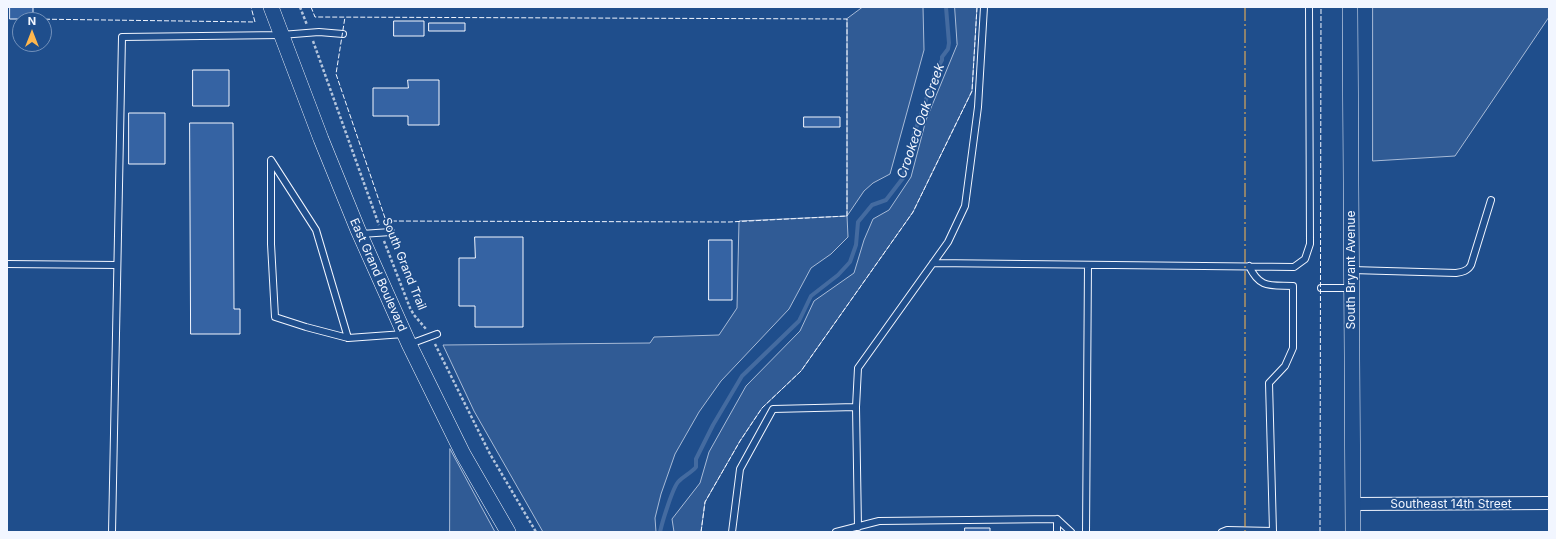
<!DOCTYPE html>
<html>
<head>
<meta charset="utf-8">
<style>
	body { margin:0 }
	#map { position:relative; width:1556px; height:539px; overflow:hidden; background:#1f4e8c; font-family:Inter,sans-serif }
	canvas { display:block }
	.frame { position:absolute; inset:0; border:8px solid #f2f6ff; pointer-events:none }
	.north { position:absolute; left:12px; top:12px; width:40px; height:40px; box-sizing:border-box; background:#1f4e8c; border:1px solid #7391ba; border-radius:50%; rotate:0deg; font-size:11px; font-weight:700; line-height:16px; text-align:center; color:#f2f6ff }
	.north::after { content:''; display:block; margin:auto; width:14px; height:18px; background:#ffb74d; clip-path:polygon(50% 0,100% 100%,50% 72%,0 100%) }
</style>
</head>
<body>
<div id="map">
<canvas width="1556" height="539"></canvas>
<div class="frame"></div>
<div class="north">N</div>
</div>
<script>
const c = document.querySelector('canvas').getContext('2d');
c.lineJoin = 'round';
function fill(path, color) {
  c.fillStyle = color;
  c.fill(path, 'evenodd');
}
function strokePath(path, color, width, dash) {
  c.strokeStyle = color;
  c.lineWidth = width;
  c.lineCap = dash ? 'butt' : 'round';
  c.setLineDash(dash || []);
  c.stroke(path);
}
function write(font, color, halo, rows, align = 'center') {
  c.font = font + ' Inter,sans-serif';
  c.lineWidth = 3;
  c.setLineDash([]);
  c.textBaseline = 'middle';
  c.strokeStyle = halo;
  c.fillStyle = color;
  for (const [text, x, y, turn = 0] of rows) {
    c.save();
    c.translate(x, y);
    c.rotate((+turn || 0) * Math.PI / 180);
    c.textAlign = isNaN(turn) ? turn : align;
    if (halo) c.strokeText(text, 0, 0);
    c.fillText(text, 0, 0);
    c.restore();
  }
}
const built = new Path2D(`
	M863,7h60l1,43 -34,124 -17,9 -9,8 -17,25 1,21 -17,17 -20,14 -22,41 -68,72 -22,31 -24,42 -14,40 -6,24 1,14h-113l-69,-121 -31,-66 207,-2 4,-6 65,-2 18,-27 2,-87 108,-5v-197z
	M955,7h22l-5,84 -59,121 -112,159 -39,37 -22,33 -35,61 -4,30h-27l-2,-13 28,-36 9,-31 37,-66 54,-55 14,-30 40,-28 10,-33 9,-21 16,-9 22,-33 15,-57 31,-75z
	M1373,7h176v10l-94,139 -82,5z
	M450,449l45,83h-45z`);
const stream = new Path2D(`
	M660,532c2,-9 13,-46 19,-51 5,-5 12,-8 17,-14v-8l17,-34 29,-49 57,-55 12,-25 27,-21 12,-13 6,-17 2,-23 14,-17 14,-5 17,-22 10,-41 23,-66 6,-11v-3l6,-8 1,-6 -3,-36`);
const building = new Path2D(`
	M10,7h23v12h-23z
	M394,21h30v15h-30z
	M429,23h36v8h-36z
	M193,70h36v36h-36z
	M408,80h31v45h-31v-9h-35v-28h35z
	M129,113h36v51h-36z
	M804,117h36v10h-36z
	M190,123h43l1,186h6v25h-49z
	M475,237h48v90h-48v-21h-16v-48h16z
	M709,240h23v60h-23z
	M965,528h25v4h-25z`);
const path = new Path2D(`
	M300,7l7,18
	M313,41l66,184
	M384,241l26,67 4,7 12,14
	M435,344l55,110 46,78`);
const service = new Path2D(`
	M361,234l30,-2
	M933,263l361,4 11,-8 5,-15 -1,-237
	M7,264l109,1
	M1352,270l104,3c6,-1 12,-2 15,-8l20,-65
	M1321,288h30
	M348,338l-32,-108 -45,-70v84l4,73 31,10 42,11 56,-4
	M410,344l27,-10
	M856,407l2,120
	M1057,519l14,13
	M112,532l10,-495 159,-2 38,-3 24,2
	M732,532l8,-63 33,-60 83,-2 2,-39 90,-126 17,-36 13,-99 6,-100
	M836,532l43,-11 178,-2v13
	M1086,532l2,-267
	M1222,532l5,-2 46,1 -4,-148 16,-17 8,-18v-62c-23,-1 -33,3 -44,-20`);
const minor = new Path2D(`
	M1353,504l196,-1`);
const tertiary = new Path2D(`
	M271,7l50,132 37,91 51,114 54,110 45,78
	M1350,7l3,525`);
const fence = new Path2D(`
	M311,7l4,10 532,2v197l-118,6 -343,-1 -50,-147 9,-57
	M31,19l224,3 -4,-15
	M701,532l4,-30 35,-61 22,-33 39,-37 112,-159 59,-121 5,-84
	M1320,532l1,-525`);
const power = new Path2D(`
	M1245,7v525`);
const streetNames = [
	["South Grand Trail",404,264,68],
	["South Bryant Avenue",1351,270,-90],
	["East Grand Boulevard",378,275,66],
	["Southeast 14th Street",1451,504]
];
const waterNames = [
	["Crooked Oak Creek",921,121,-71]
];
fill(built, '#305b95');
strokePath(built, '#a8bbd7', 1);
strokePath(stream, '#446ba0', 4);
fill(building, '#3563a3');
strokePath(building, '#f2f6ff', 1);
strokePath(service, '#f2f6ff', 8);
strokePath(minor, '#f2f6ff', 14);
strokePath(tertiary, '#f2f6ff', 16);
strokePath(path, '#b3c4dc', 2.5, [3, 2]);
strokePath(service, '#1f4e8c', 6);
strokePath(minor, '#1f4e8c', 12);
strokePath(tertiary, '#1f4e8c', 15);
strokePath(fence, '#f2f6ff', 1, [5, 2]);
strokePath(power, '#ffb74d', 1, [14, 3, 2, 3]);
write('12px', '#f2f6ff', '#1f4e8c', streetNames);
write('italic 13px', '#f2f6ff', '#1f4e8c', waterNames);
</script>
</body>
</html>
